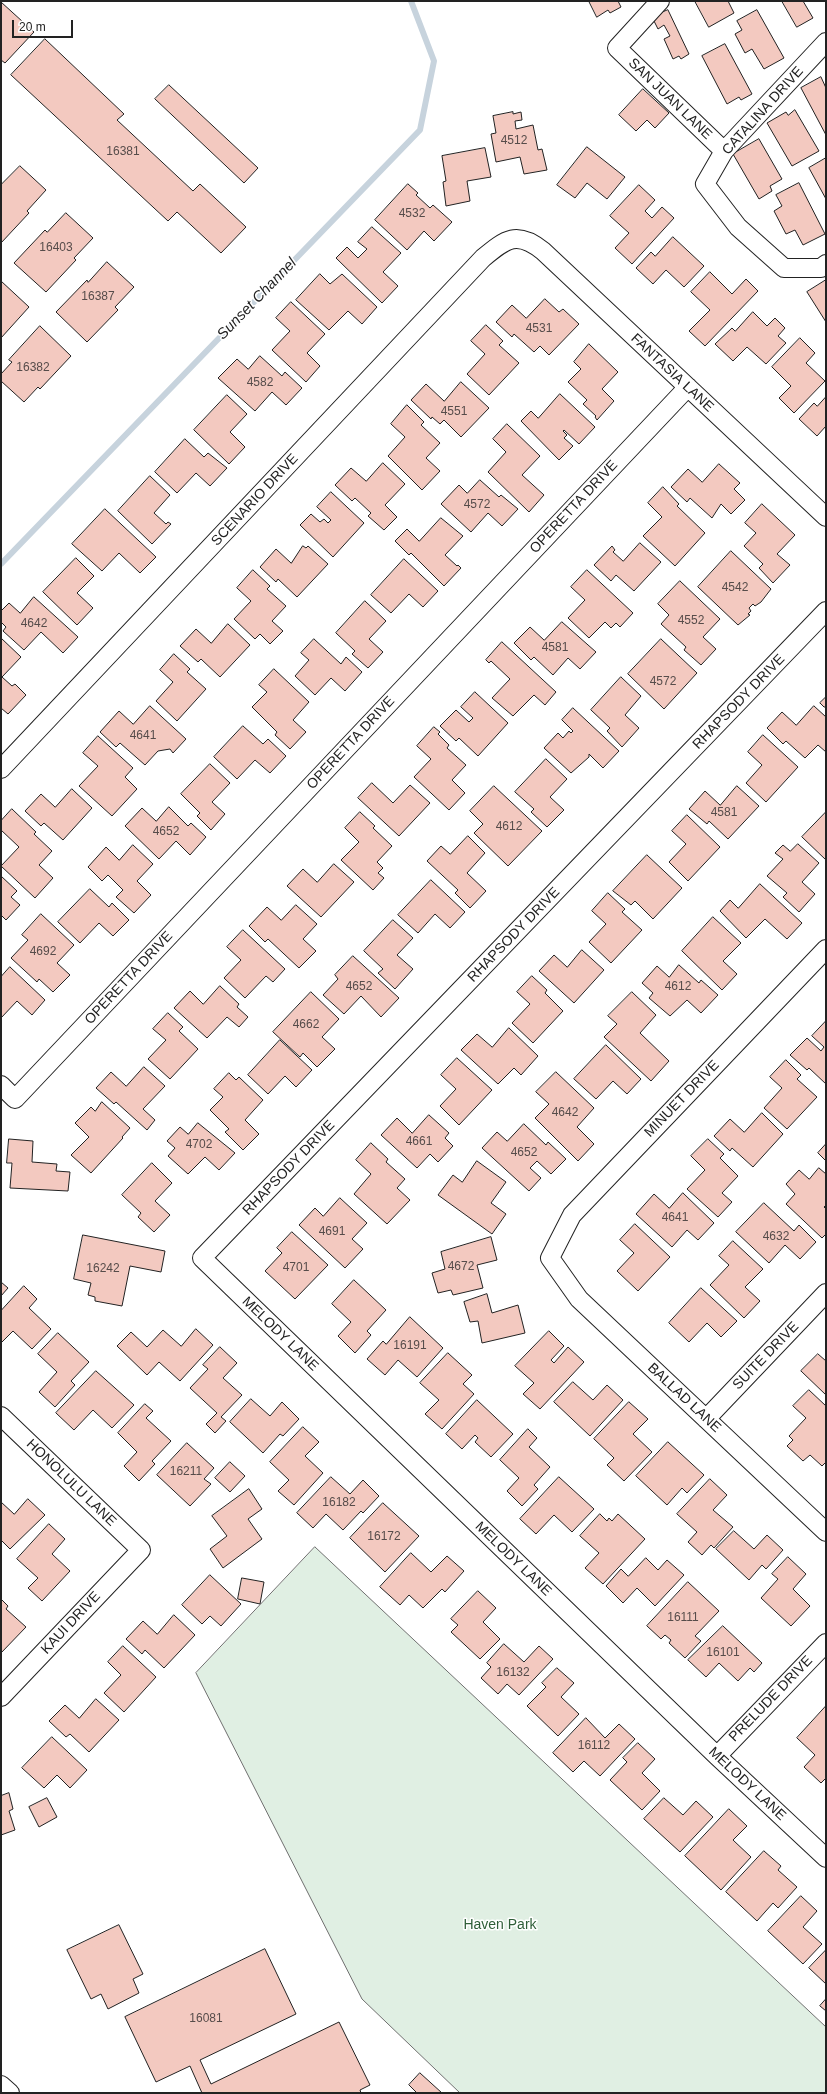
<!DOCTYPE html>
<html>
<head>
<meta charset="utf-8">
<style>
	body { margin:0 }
	#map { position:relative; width:827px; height:2094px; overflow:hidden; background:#fff; font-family:Arial,sans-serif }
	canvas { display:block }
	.frame { position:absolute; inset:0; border:2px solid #222; pointer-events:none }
	.scale { position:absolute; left:12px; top:20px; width:61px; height:18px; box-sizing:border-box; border:2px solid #222; border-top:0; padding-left:5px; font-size:12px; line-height:14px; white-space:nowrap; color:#222; -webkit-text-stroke:3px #fff; paint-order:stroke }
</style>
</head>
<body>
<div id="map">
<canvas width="827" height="2094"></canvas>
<div class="frame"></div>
<div class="scale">20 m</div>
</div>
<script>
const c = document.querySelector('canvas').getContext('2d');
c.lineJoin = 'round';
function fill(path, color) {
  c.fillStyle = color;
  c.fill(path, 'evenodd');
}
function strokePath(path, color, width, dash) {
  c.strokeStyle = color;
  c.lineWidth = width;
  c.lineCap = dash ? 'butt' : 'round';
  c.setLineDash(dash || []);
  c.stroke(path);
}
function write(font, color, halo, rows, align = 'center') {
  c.font = font + ' Arial,sans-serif';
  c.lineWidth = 3;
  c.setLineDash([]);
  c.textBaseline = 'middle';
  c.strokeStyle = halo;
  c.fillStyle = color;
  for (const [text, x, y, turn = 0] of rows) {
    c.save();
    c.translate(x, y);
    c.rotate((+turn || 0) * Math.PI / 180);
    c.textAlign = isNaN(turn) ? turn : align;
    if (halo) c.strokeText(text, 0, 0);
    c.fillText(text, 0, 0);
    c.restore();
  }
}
const green = new Path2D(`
	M315,1547l511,480v66h-366l-98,-94 -166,-326z`);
const stream = new Path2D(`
	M1,564l419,-434 14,-69 -23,-60`);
const building = new Path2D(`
	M589,1h29l3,6 -11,6 -2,-3 -11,7z
	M695,1h33l6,12 -25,14z
	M782,1h21l10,17 -16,9z
	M1,2l33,30 -29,31 -4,-3z
	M668,10l21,44 -8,5 -2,-3 -6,3 -9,-20 6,-3 -6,-11 -6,4 -6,-12z
	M757,10l27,48 -20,11 -12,-20 -7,4 -10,-19 7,-4 -5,-9z
	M45,39l79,75 -7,6 76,71 7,-7 46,43 -25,26 -44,-41 -9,9 -157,-146z
	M725,44l27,50 -11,6 -2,-3 -12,7 -25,-48z
	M821,77l5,11v47l-25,-47z
	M169,85l89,83 -14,15 -89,-84z
	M643,89l26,24 -14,15 -8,-8 -11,11 -17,-16z
	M795,110l24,41 -27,15 -25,-43 19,-11 2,3z
	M513,112v2l8,-2 1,8 -7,1 1,8 17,-4 5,25 4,-1 5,21 -23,4 -4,-17 -24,5 -5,-28 5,-1 -3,-17z
	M759,139l23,40 -12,7 2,5 -13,8 -26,-45z
	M587,147l38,30 -18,22 -20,-16 -12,15 -18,-13z
	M485,148l6,29 -24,4 3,20 -24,5 -3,-24 3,-1 -4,-25z
	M826,158v41l-17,-31z
	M20,166l26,24 -19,21 2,2 -28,30v-58z
	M799,183l26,51 -22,11 -8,-15 -9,4 -12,-23 8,-5 -6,-11z
	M408,184l10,9 -2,2 14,13 3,-3 19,17 -18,19 -10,-10 -17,19 -32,-30z
	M639,185l16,15 -10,11 7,7 10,-11 12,11 -42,46 -17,-16 14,-15 -19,-17z
	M66,213l27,25 -19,20 2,2 -30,32 -32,-29 31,-33 2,2z
	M372,227l29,26 -18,19 15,14 -16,17 -46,-45 11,-11 11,11 9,-9 -9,-7z
	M673,237l31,29 -20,21 -18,-17 -13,14 -17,-16 15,-16 4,4z
	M107,262l27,25 -19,20 3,3 -31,32 -31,-30 31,-32 1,2z
	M710,272l22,22 14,-15 12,12 -53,55 -16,-15 21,-21 -19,-18z
	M320,274l10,10 12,-10 35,33 -15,17 -14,-13 -19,19 -33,-30z
	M826,280v42l-19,-30z
	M1,281l28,26 -28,31z
	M545,299l14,13 4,-3 16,15 -30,31 -9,-9 -6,6 -20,-18 -2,3 -16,-15 16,-17 14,13z
	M291,302l34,32 -18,19 13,13 -14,16 -34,-32 18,-19 -14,-13z
	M753,312l14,14 8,-8 10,10 -7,8 8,7 -20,21 -19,-17 -14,14 -18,-17 17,-16 3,3z
	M486,325l17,16 -4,4 20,18 -30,32 -22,-21 18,-20 -14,-13z
	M40,326l31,30 -31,33 -2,-2 -14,15 -23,-21v-7l11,-12 -3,-2z
	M800,338l15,15 -9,10 19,18 -31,32 -15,-15 12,-12 -19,-19z
	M589,344l29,28 -16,17 12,12 -17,19 -2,-3 1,-1 -13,-12 4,-4 -19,-18 13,-13 -7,-7z
	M260,356l22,20 3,-4 17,16 -16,17 -14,-13 -17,19 -37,-33 19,-19 11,10z
	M461,382l28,26 -28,29 -17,-17 -4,4 -8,-7 -1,2 -20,-19 15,-16 18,17z
	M560,394l35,33 -16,17 -15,-14 -1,1 4,4 -3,3 9,8 -14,14 -38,-39 10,-10 7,7z
	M227,395l20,19 -17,18 15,15 -16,17 -35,-34z
	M826,397v29l-9,10 -18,-17 15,-16 3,3z
	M407,405l17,17 -3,3 19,18 -14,15 14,13 -18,19 -34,-34 17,-19 -14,-13z
	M507,424l33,32 -18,19 22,20 -15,17 -41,-40 18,-20 -13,-13z
	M185,439l19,18 4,-4 19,15 -17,18 -14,-13 -19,20 -22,-21z
	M383,463l22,21 -20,21 12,12 -13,13 -16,-14 3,-3 -16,-15 -3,3 -17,-16 16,-17 15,13z
	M719,464l21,19 -6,6 11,11 -14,14 -10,-10 -9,14 -22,-20 -3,4 -16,-15 17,-18 14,13z
	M150,476l20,19 -16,18 12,11 2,-2 3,2 -19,20 -34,-33z
	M480,480l19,17 2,-2 17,14 -16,17 -14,-13 -17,19 -30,-28 18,-19 8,8z
	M663,487l16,17 -2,2 28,27 -30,33 -32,-30 19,-19 -14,-14z
	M331,492l33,31 -31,34 -33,-32 11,-11 9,8 4,-3 4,4 3,-3 -14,-13z
	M762,504l33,31 -18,19 13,11 -17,18 -14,-15 4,-4 -19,-18 12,-13 -11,-10z
	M105,509l51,48 -16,16 -21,-20 -17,18 -30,-27z
	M441,518l22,18 -18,19 12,11 1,-1 3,3 -17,18 -33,-33 -2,2 -14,-14 12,-12 12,12z
	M640,543l21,19 -27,29 -18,-16 -5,6 -17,-16 18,-19 3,4 -2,2 10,9z
	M303,546l3,2 2,-2 20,18 -31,33 -19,-18 -2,3 -16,-15 16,-18 15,14z
	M731,551l40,38 -10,13 -6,4 -2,-2 -4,4 2,3 -3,3 2,1 -12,10 -40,-38z
	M76,558l18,18 -17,17 16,15 -16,17 -34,-33z
	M404,559l34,32 -15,16 -14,-13 -18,19 -20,-18z
	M253,570l17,16 -3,3 19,17 -14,15 11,10 -13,13 -10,-10 -5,5 -21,-20 17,-18 -14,-13z
	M587,570l46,43 -13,14 -4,-4 -5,5 -6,-6 -16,16 -21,-20 17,-18 -14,-13z
	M680,581l40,38 -17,18 13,12 -15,16 -17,-15 2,-3 -25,-23 8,-9 -11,-11z
	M34,597l44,40 -15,16 -22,-21 -17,18 -21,-19 3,-4 -5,-5v-11l8,-8 11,10z
	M365,601l21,20 -17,18 14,13 -15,16 -16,-14 3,-3 -19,-18z
	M562,622l34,30 -16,17 -12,-11 -15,17 -19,-18 -3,3 -17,-17 16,-16 14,13z
	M228,624l22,21 -30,32 -19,-18 -3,3 -18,-16 16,-17 15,14z
	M1,638l20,19 -19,20 10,9 3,-2 11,11 -18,19 -7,-6z
	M314,639l27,25 5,-7 16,15 -17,19 -14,-13 -16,17 -20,-19 14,-16 -8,-7z
	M661,639l36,34 -33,36 -36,-35z
	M502,642l54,50 -11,13 -11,-10 -21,21 -21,-18 18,-19 -19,-18 -2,2 -3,-3z
	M174,654l16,15 -3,3 19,17 -29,32 -21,-20 17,-19 -13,-12z
	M274,669l35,33 -16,18 13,12 -16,17 -15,-14 2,-3 -25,-25 15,-15 -8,-7z
	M621,677l20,19 -16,19 14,13 -17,19 -15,-16 3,-3 -19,-18z
	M475,692l33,31 -30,33 -19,-18 -3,3 -16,-15 16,-16 13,12 4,-4 -12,-11z
	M826,697v10h-2l-4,-4z
	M150,706l36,33 -13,14 -3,-4 -12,2 -13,14 -25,-22 -4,4 -16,-15 19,-21 14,13z
	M814,706l12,11v35l-8,-7 -13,13 -19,-17 -3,3 -16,-16 15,-16 14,13z
	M573,708l46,43 -16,17 -14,-14v3l-18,16 -27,-25 14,-15 5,5 6,-7 2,2 2,-2 -11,-11z
	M243,726l20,18 5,-5 18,17 -16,17 -15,-13 -18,19 -23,-22z
	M434,727l6,5 -2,2 11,11 -2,3 19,17 -14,15 13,13 -16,17 -35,-33 17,-18 -14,-13z
	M763,735l35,32 -32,35 -20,-19 16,-18 -14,-13z
	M98,736l35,32 -8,9 12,12 -25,27 -33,-30 19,-20 -15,-13z
	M546,759l21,20 -17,18 14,13 -17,17 -16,-15 3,-3 -19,-17z
	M210,764l20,19 -18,19 13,12 -14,16 -14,-14 3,-3 -19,-19z
	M372,783l21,20 17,-18 20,18 -31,33 -41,-38z
	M494,786l48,45 -34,35 -34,-33 9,-9 -13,-13z
	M737,786l22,20 -31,33 -19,-18 -2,3 -18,-15 16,-18 15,14z
	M72,789l20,19 -29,32 -19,-17 -3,3 -16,-15 16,-17 14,13z
	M169,807l19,19 3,-3 15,14 -16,18 -14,-14 -17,18 -34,-33 17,-18 14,13z
	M12,809l24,23 -2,2 18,17 -13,14 14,13 -18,20 -34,-32 18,-19 -18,-17v-9z
	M360,812l15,14 -2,2 19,18 -15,16 6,6 -5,5 6,5 -11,12 -32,-30 18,-18 -14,-14z
	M826,812v48l-24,-23z
	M687,815l33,32 -32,34 -19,-19 17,-18 -14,-13z
	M468,836l17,17 -18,20 19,18 -16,17 -15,-15 3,-3 -31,-29 14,-15 9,8z
	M798,844l21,19 -17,19 13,12 -16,18 -16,-15 4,-4 -20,-17 16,-17 -8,-6 8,-8 7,6z
	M133,845l20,19 -16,17 14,14 -17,18 -18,-16 7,-7 -15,-15 -6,6 -14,-14 18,-20 13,13z
	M647,855l35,33 -29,31 -18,-18 -4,4 -18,-14z
	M334,864l20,18 -33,35 -34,-31 16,-17 14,13z
	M1,876l16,15 -6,6 9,8 -14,15 -5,-5z
	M431,880l34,32 -15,16 -15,-14 -17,19 -20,-18z
	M760,884l42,39 -15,16 -22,-20 -19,19 -26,-27 10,-11 8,8z
	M90,889l19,18 3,-4 17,17 -16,16 -14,-13 -19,20 -22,-21z
	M608,893l17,16 -3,3 20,18 -31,33 -22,-21 17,-18 -14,-13z
	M296,905l21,19 -14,15 13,12 -17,17 -31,-29 -3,3 -16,-16 18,-19 14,13z
	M41,914l33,31 -17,18 13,12 -17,17 -14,-13 -2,3 -26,-24 17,-18 -6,-5z
	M713,917l28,26 -18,18 14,13 -15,16 -40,-39z
	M393,920l20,18 -16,17 16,14 -18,20 -17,-16 5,-4 -19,-18z
	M243,930l42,39 -12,13 -7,-6 -21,22 -21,-20 17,-18 -14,-13z
	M582,950l22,20 -30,33 -35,-32 15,-16 13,12z
	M353,956l46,42 -18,19 -20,-21 -17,18 -21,-19 15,-16 -3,-4z
	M679,965l20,18 2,-3 17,15 -17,18 -14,-13 -17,16 -21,-18 4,-5 -11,-10 15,-17 12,11z
	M10,967l35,33 -13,15 -15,-14 -16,17v-41z
	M532,976l15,14 -2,3 18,18 -30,32 -21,-20 18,-19 -13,-12z
	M220,986l19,18 -2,3 11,10 -9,10 -12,-10 -20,21 -33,-30 16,-17 13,13z
	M311,992l28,27 -17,18 13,12 -18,18 -14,-14 -3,4 -27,-25z
	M632,992l24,23 -16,18 29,28 -18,20 -47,-44 13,-13 -9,-8z
	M168,1013l15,14 -4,4 19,18 -28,30 -22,-20 18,-19 -13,-11z
	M826,1021v63l-17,-16 -2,2 -17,-15 17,-17 14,13 3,-4 -12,-11z
	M509,1028l29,28 -17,19 -7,-7 -16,16 -37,-34 16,-16 15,13z
	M280,1040l32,30 -16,17 -11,-11 -17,18 -20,-19z
	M606,1045l35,34 -14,15 -14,-13 -17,18 -22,-20z
	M457,1058l35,32 -33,35 -19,-19 16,-17 -15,-14z
	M786,1060l15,15 -4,4 20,18 -30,32 -23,-21 18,-20 -12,-11z
	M144,1067l21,19 -22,23 12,11 -8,10 -31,-28 -2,2 -18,-16 15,-16 15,14z
	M556,1072l38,36 -17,19 17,17 -16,17 -43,-43 14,-14 -13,-12z
	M229,1073l7,7 3,-3 24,23 -18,20 14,14 -16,16 -18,-18 4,-3 -19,-19 13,-13 -9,-8z
	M102,1102l28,26 -8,9 1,1 -32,35 -20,-18 18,-18 -14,-14 16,-16 4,4z
	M762,1113l21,21 -30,33 -21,-19 -2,3 -16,-15 16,-17 14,13z
	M429,1115l20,18 -4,5 8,8 -15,16 -8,-8 -13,14 -36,-33 16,-17 15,15z
	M198,1123l37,30 -16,17 -14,-13 -17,17 -20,-18 7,-8 -8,-7 13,-14 8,7z
	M524,1124l22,21 2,-3 18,17 -15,15 -14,-13 -7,7 11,10 -12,13 -47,-43 15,-16 10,9z
	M9,1139l24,2 -1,21 25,2 -1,7 14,1 -2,19 -58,-3 2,-25h-5z
	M708,1139l16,15 -4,4 18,18 -16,17 10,9 -14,15 -31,-28 18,-19 -14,-14z
	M371,1143l17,16 -2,3 19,17 -8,9 13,12 -23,24 -33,-30 17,-20 -15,-14z
	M826,1144v17l-8,-8z
	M477,1161l29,21 -15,21 15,11 -14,20 -54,-39 15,-20 9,7z
	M152,1163l20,20 -17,18 15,14 -16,17 -16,-15 3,-4 -19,-18z
	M819,1168l7,6v31l-2,2 2,2v25l-4,4 -36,-34 9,-10 -9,-10 13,-14 10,9z
	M683,1193l31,30 -16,17 -11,-10 -15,17 -36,-33 18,-20 15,14z
	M340,1198l27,25 -15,16 11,10 -18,19 -46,-43 16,-17 8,8z
	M764,1203l30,28 5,-6 17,17 -16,17 -15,-14 -16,18 -33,-31z
	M635,1224l35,33 -32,34 -21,-20 17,-18 -14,-13z
	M292,1232l36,33 -33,34 -30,-28 17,-18 -5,-5z
	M83,1235l82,16 -4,21 -31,-6 -8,40 -27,-5v-4l-7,-2 3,-12 -17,-4z
	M491,1237l6,23 -20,5 6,23 -30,7 -2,-5 -13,3 -6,-20 13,-4 -4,-17z
	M733,1241l30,28 -18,18 15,14 -16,17 -34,-33 19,-20 -10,-9z
	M354,1280l32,30 -19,21 4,4 -16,18 -17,-17 13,-14 -19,-18z
	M1,1282l7,6 -7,8z
	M24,1286l13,13 -8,9 22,21 -19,20 -19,-18 -12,12v-32z
	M701,1288l36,33 -16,16 -14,-14 -18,19 -20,-19z
	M487,1294l5,19 26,-8 7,28 -43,10 -4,-22 -8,1 -6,-20z
	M410,1317l33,31 -26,29 -19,-17 -13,15 -18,-16 16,-18 3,3z
	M196,1329l17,16 -33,36 -21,-19 -12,13 -30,-29 14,-14 16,15 16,-17 18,16z
	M549,1331l15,15 -13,14 3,3 14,-16 16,15 -44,47 -17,-15 11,-11 -19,-17z
	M58,1333l31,29 -18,19 4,4 -20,22 -16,-15 18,-20 -19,-18z
	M220,1347l17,16 -14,15 19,17 -21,22 5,4 -11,12 -9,-9 11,-11 -27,-25 18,-19 -5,-4z
	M448,1353l24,22 -9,9 11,10 -32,35 -17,-15 14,-14 -19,-17z
	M818,1354l8,7v34l-25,-24z
	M96,1371l38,34 -22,23 -19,-18 -19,20 -18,-17z
	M573,1382l20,18 14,-15 16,15 -33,36 -36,-34z
	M809,1390l17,16v56l-4,4 -12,-11 -7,6 -16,-15 6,-6 -4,-4 17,-18 -13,-12z
	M251,1399l19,17 12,-14 17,17 -16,17 -3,-2 -17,19 -33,-31z
	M477,1400l36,34 -22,23 -16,-15 3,-4 -3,-3 -13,14 -16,-15z
	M629,1402l19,17 -15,15 19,18 -28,29 -17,-16 7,-7 -20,-19z
	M145,1404l8,7 -7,7 25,23 -19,20 3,3 -16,17 -15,-15 13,-14 -19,-19z
	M303,1427l16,15 -14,14 18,17 -29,32 -16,-14 11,-11 -19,-18z
	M528,1429l9,9 -8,9 21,20 -16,18 4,4 -16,17 -15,-15 12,-13 -19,-18z
	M668,1442l36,33 -17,18 -5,-5 -15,17 -31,-29z
	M187,1443l27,25 -10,11 7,5 -21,22 -33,-31z
	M230,1462l15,14 -15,16 -15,-14z
	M331,1477l19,17 13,-14 16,16 -16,17 -2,-2 -18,19 -17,-16 -13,14 -16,-15z
	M559,1477l35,32 -22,23 -18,-17 -18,19 -16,-15z
	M710,1479l17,16 -14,15 20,17 -19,21 -3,-3 -9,10 -14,-13 9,-10 -20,-18z
	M249,1489l13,20 -14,10 14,20 -39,29 -13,-19 17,-13 -15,-20z
	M28,1499l17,16 -35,34 -9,-9v-38l13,12z
	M383,1503l36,33 -34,36 -35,-34z
	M600,1514l7,7 2,-3 3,3 6,-7 27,25 -42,45 -18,-16 14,-15 -19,-17z
	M49,1524l16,15 -13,15 18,17 -28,30 -14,-13 10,-10 -21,-19z
	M734,1531l20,18 13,-14 16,15 -17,19 -4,-4 -13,15 -33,-31z
	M411,1553l20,19 16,-16 17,15 -19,21 -3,-3 -19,19 -14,-13 -9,10 -20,-18z
	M788,1557l18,17 -13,15 17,17 -19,20 -30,-28 17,-19 -6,-5z
	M646,1558l12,12 9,-10 17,15 -29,31 -18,-18 -14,15 -17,-17 15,-17 7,7z
	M210,1575l31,29 -20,22 -11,-10 -8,8 -20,-19z
	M242,1578l22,4 -4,22 -22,-5z
	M688,1582l31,29 -24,25 6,5 -16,17 -16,-15 2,-3 -6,-5 -4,4 -14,-13z
	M478,1591l18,17 -13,14 17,17 -20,20 -29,-27 7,-7 -7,-6z
	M1,1599l7,7 -2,3 20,18 -25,26z
	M174,1615l21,20 -31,33 -19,-18 -3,4 -16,-15 17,-18 14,13z
	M723,1626l39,37 -8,9 -4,-4 -12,13 -19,-18 -13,14 -18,-17z
	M504,1644l20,18 15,-16 14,13 -34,36 -12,-11 -9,10 -17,-16 10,-11 -4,-4z
	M123,1646l33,31 -32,35 -20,-19 17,-18 -13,-13z
	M557,1668l17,15 -13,14 18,17 -21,22 -31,-30 19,-19 -4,-4z
	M96,1699l23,21 -30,32 -19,-18 -4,3 -17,-16 16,-16 14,13z
	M826,1706v72l-5,5 -17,-16 11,-12 -18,-17z
	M586,1718l19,20 14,-14 16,15 -35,37 -16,-15 -11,11 -20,-19z
	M52,1737l35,33 -17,18 -13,-13 -13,13 -22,-20z
	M638,1743l17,16 -13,14 18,18 -18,19 -32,-30 17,-18 -4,-4z
	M9,1793l4,16 -4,2 6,19 -14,5v-39z
	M47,1798l10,19 -18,10 -10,-20z
	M664,1798l19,17 13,-14 17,16 -33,35 -36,-33z
	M729,1809l18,17 -14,14 18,17 -30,33 -36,-34z
	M764,1851l17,15 -3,4 19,17 -19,21 -5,-5 -16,18 -31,-29z
	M801,1896l16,15 -14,16 19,17 -19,20 -35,-33z
	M119,1925l24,49 -10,5 6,14 -31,16 -7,-15 -10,5 -24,-49z
	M265,1949l31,65 -96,46 11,24 128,-62 31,63 -10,5 1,3h-159l-12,-27 -34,16 -31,-65z
	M826,1950v34l-17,-16z
	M826,1999v12l-6,-5z
	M420,2073l22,20h-25l-8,-8z`);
const street = new Path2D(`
	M660,1l-43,47 107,103
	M826,42l-102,109 -19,33 33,43 46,41h37l5,-4
	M826,611l-624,647 515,498 109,102
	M1,769l482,-511c23,-19 34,-28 60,-7l283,266
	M826,949l-254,266 -22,43 29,41 247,233
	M1,1085l14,14 673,-712
	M1,1416l140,134 -140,147
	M706,1419l120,-126
	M717,1756l109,-113
	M1,2085l9,8`);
const numberNames = [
	["4512",514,141],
	["16381",123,152],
	["4532",412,214],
	["16403",56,248],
	["16387",98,297],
	["4531",539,329],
	["16382",33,368],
	["4582",260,383],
	["4551",454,412],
	["4572",477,505],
	["4542",735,588],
	["4552",691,621],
	["4642",34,624],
	["4581",555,648],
	["4572",663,682],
	["4641",143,736],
	["4581",724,813],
	["4612",509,827],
	["4652",166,832],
	["4692",43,952],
	["4652",359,987],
	["4612",678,987],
	["4662",306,1025],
	["4642",565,1113],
	["4661",419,1142],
	["4702",199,1145],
	["4652",524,1153],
	["4641",675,1218],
	["4691",332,1232],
	["4632",776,1237],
	["4672",461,1267],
	["4701",296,1268],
	["16242",103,1269],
	["16191",410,1346],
	["16211",186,1472],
	["16182",339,1503],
	["16172",384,1537],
	["16111",683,1618],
	["16101",723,1653],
	["16132",513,1673],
	["16112",594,1746],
	["16081",206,2019]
];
const streetNames = [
	["SAN JUAN LANE",670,99,44],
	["CATALINA DRIVE",763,111,-48],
	["FANTASIA LANE",672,373,43],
	["SCENARIO DRIVE",255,500,-47],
	["OPERETTA DRIVE",574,507,-47],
	["RHAPSODY DRIVE",739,702,-46],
	["OPERETTA DRIVE",351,743,-47],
	["RHAPSODY DRIVE",514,935,-46],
	["OPERETTA DRIVE",129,978,-47],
	["MINUET DRIVE",682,1099,-46],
	["RHAPSODY DRIVE",289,1168,-46],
	["MELODY LANE",280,1334,44],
	["SUITE DRIVE",766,1356,-46],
	["BALLAD LANE",684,1398,43],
	["HONOLULU LANE",71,1483,44],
	["MELODY LANE",513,1559,44],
	["KAUI DRIVE",71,1623,-47],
	["PRELUDE DRIVE",771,1699,-46],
	["MELODY LANE",747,1784,43]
];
const parkNames = [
	["Haven Park",500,1925]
];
const waterNames = [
	["Sunset Channel",257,299,-46]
];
fill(green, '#e0efe3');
strokePath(green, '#6f6f6f', 1);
strokePath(stream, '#c7d3dd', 6);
fill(building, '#f3c9c0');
strokePath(building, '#222', 1);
strokePath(street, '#222', 20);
strokePath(street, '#fff', 18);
write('12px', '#564c4a', null, numberNames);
write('14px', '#222', '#fff', streetNames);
write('14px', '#2f5e38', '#fff', parkNames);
write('italic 15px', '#222', '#fff', waterNames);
</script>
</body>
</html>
